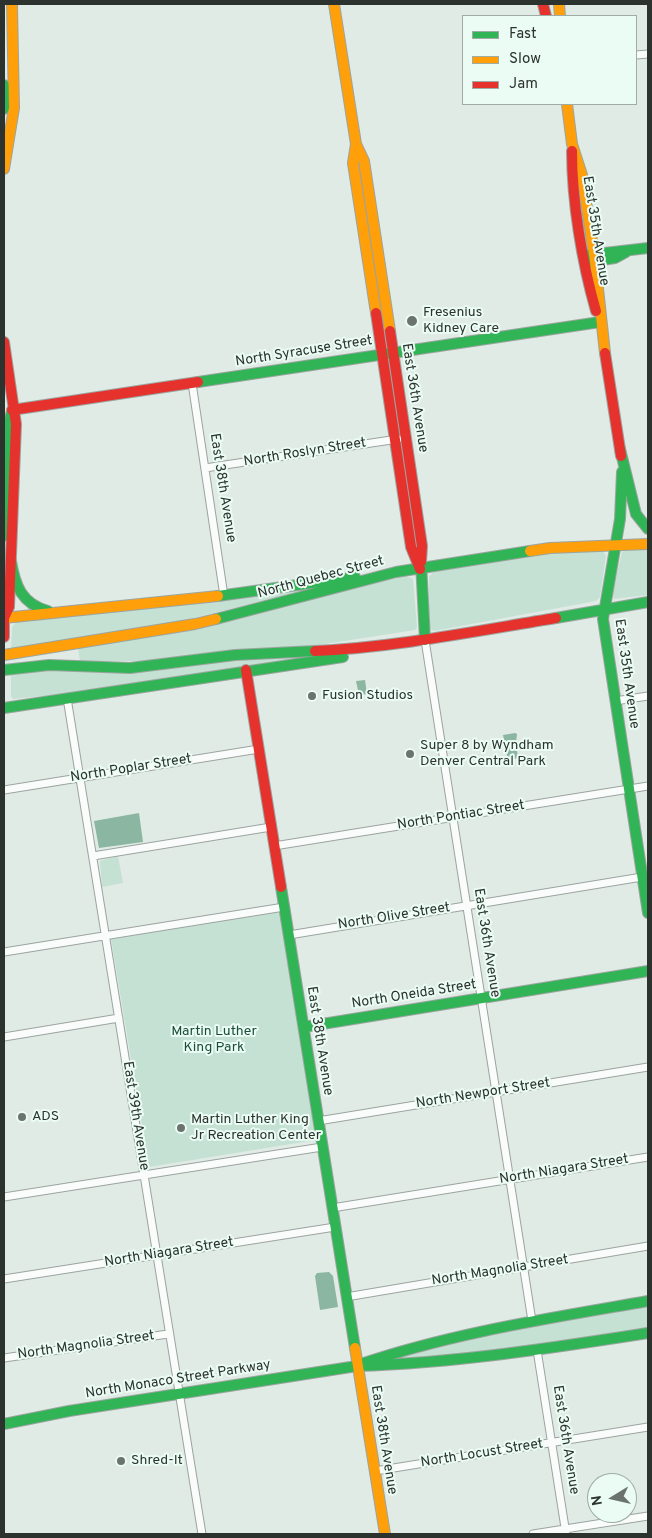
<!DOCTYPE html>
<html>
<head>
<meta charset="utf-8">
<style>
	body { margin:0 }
	#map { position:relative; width:652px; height:1538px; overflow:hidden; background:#e1ebe6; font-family:Overpass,sans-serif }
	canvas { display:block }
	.frame { position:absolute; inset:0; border:5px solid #2c332f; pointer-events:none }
	.legend { position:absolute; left:462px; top:15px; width:175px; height:90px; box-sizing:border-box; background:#eafcf3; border:1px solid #9eaca5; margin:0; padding:6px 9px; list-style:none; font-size:15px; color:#2c332f }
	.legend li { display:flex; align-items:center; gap:10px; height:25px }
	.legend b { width:25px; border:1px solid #9eaca5 }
	.north { position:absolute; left:587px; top:1473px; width:50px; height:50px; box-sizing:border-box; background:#eafcf3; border:1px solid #9eaca5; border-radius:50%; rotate:261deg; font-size:14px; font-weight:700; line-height:20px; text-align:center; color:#2c332f }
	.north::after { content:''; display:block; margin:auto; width:18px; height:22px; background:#6b736f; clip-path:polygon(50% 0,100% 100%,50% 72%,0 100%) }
</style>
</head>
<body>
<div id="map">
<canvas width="652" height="1538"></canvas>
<div class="frame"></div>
<ul class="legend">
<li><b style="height:6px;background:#30b455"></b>Fast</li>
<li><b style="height:6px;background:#ff9f0a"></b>Slow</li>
<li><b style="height:6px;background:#e5322d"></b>Jam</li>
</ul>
<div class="north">N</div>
</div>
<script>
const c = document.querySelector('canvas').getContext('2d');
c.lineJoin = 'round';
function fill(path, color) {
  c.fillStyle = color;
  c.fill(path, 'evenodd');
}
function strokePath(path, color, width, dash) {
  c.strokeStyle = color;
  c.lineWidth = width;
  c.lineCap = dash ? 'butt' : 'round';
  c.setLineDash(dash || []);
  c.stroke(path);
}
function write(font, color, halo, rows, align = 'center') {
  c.font = font + ' Overpass,sans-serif';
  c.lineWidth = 4;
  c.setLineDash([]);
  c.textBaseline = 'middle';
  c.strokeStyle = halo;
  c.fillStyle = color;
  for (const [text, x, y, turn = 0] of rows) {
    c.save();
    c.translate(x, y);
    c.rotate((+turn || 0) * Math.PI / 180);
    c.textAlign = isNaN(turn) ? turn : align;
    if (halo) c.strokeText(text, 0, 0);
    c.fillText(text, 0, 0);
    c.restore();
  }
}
const green = new Path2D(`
	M648,549v46l-34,4 -2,-6 10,-41 4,-2z
	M603,551l3,5 -6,41 -4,4 -162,30 -5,-3v-51l4,-5 130,-20z
	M406,576l7,3 4,48 -2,3 -103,16 -68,3 -96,12h-68l-2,-13z
	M325,585l-155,39 -159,25 1,-22 5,-6z
	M305,657l-235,36 -57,6 -2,-3v-23l47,-3 71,3 123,-15z
	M118,856l5,27 -21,4 -2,-26z
	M280,912l36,228 -167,27 -38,-228z
	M648,1305v25l-57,10 -222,24 175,-41z`);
const water = new Path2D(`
	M365,680l2,14 -8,1 -3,-14z
	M515,733l2,1 -1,8 2,16 -10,2 -5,-25z
	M139,813l4,29 -44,6 -5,-27z
	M329,1272l4,4 5,31 -18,3 -5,-34 2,-3z`);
const street = new Path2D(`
	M636,55l12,-1
	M192,383l32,213
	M205,468l193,-29
	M425,640l107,681
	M67,698l135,836
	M615,701l33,-5
	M4,790l255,-41
	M274,846l374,-60
	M93,856l178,-29
	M289,935l359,-59
	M4,952l280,-45
	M4,1037l115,-19
	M318,1121l330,-54
	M4,1197l318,-50
	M332,1208l316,-51
	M4,1279l331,-52
	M346,1297l302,-51
	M537,1350l29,184
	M4,1358l164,-24
	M375,1471l273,-44
	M533,1534l115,-18`);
const fast = new Path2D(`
	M4,85v24
	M587,255l61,-7
	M589,262l26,-4 11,-6
	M198,382l402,-60
	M620,449l16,65 12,15
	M622,472l-2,47 -17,100 45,294
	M4,536l5,-113 3,-12
	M11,561c4,25 11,43 37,50
	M421,562l4,78
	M218,596l137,-19
	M556,618l92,-16
	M216,619l180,-47 134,-21
	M4,670l45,-5 81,3 105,-13 80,-4
	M4,708l339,-51
	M281,887l74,461
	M304,1027l344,-56
	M358,1365c93,-32 193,-47 290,-64
	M4,1424l65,-13 288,-45c98,-3 195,-18 291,-33`);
const slow = new Path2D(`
	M334,4l22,140 -3,19 23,150
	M559,4l1,12
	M567,104l5,40 10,31 13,86 10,92
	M356,144l8,17 26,170
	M4,169l10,-61 -2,-104
	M530,551l20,-3 98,-4
	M4,618l214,-22
	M4,655l191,-31 21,-5
	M355,1348l30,186`);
const jam = new Path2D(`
	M543,4l3,12
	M572,151c0,51 10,111 24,160
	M376,313l35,234 9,22
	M390,331l32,215 -1,16
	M4,342l12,82 -7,183 -5,11
	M605,353l16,103
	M12,410l186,-28
	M4,615v22
	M315,651c82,-4 161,-20 241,-33
	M246,670l35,217`);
const markers = [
	[412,321,6,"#6b736f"],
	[312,696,5,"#6b736f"],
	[410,754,5,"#6b736f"],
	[22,1117,5,"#6b736f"],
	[181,1128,5,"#6b736f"],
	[121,1461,5,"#6b736f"]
];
const streetNames = [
	["East 35th Avenue",595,231,81],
	["North Syracuse Street",304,352,-9],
	["East 36th Avenue",414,398,81],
	["North Roslyn Street",305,453,-9],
	["East 38th Avenue",222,488,81],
	["North Quebec Street",321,578,-15],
	["East 35th Avenue",626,674,82],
	["North Poplar Street",131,769,-9],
	["North Pontiac Street",461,816,-9],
	["North Olive Street",394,917,-9],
	["East 36th Avenue",486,943,81],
	["North Oneida Street",414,995,-9],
	["East 38th Avenue",319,1041,81],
	["North Newport Street",483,1094,-9],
	["East 39th Avenue",135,1116,81],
	["North Niagara Street",564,1170,-9],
	["North Niagara Street",169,1253,-9],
	["North Magnolia Street",500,1271,-9],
	["North Magnolia Street",86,1346,-8],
	["North Monaco Street Parkway",178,1380,-9],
	["East 38th Avenue",383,1440,81],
	["East 36th Avenue",565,1440,81],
	["North Locust Street",482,1454,-9]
];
const poiNames = [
	["Fresenius",423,313],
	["Kidney Care",423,329],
	["Fusion Studios",322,696],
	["Super 8 by Wyndham",420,746],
	["Denver Central Park",420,762],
	["ADS",32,1117],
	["Martin Luther King",191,1120],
	["Jr Recreation Center",191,1136],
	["Shred-It",131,1461]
];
const parkNames = [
	["Martin Luther",214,1032],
	["King Park",214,1048]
];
fill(green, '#c5e1d3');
fill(water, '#8ab6a2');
strokePath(street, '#9ca4a0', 9);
strokePath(fast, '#9ca4a0', 12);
strokePath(slow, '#9ca4a0', 12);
strokePath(jam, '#9ca4a0', 12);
strokePath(street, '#fafcfb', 7);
strokePath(fast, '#30b455', 10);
strokePath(slow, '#ff9f0a', 10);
strokePath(jam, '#e5322d', 10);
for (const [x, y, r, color] of markers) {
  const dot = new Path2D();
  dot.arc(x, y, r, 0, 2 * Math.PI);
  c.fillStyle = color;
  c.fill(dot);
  strokePath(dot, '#eafcf3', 2);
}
write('14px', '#2c332f', '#eafcf3', streetNames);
write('14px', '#2c332f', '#eafcf3', poiNames, 'left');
write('14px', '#1c4d3a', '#eafcf3', parkNames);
</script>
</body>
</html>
